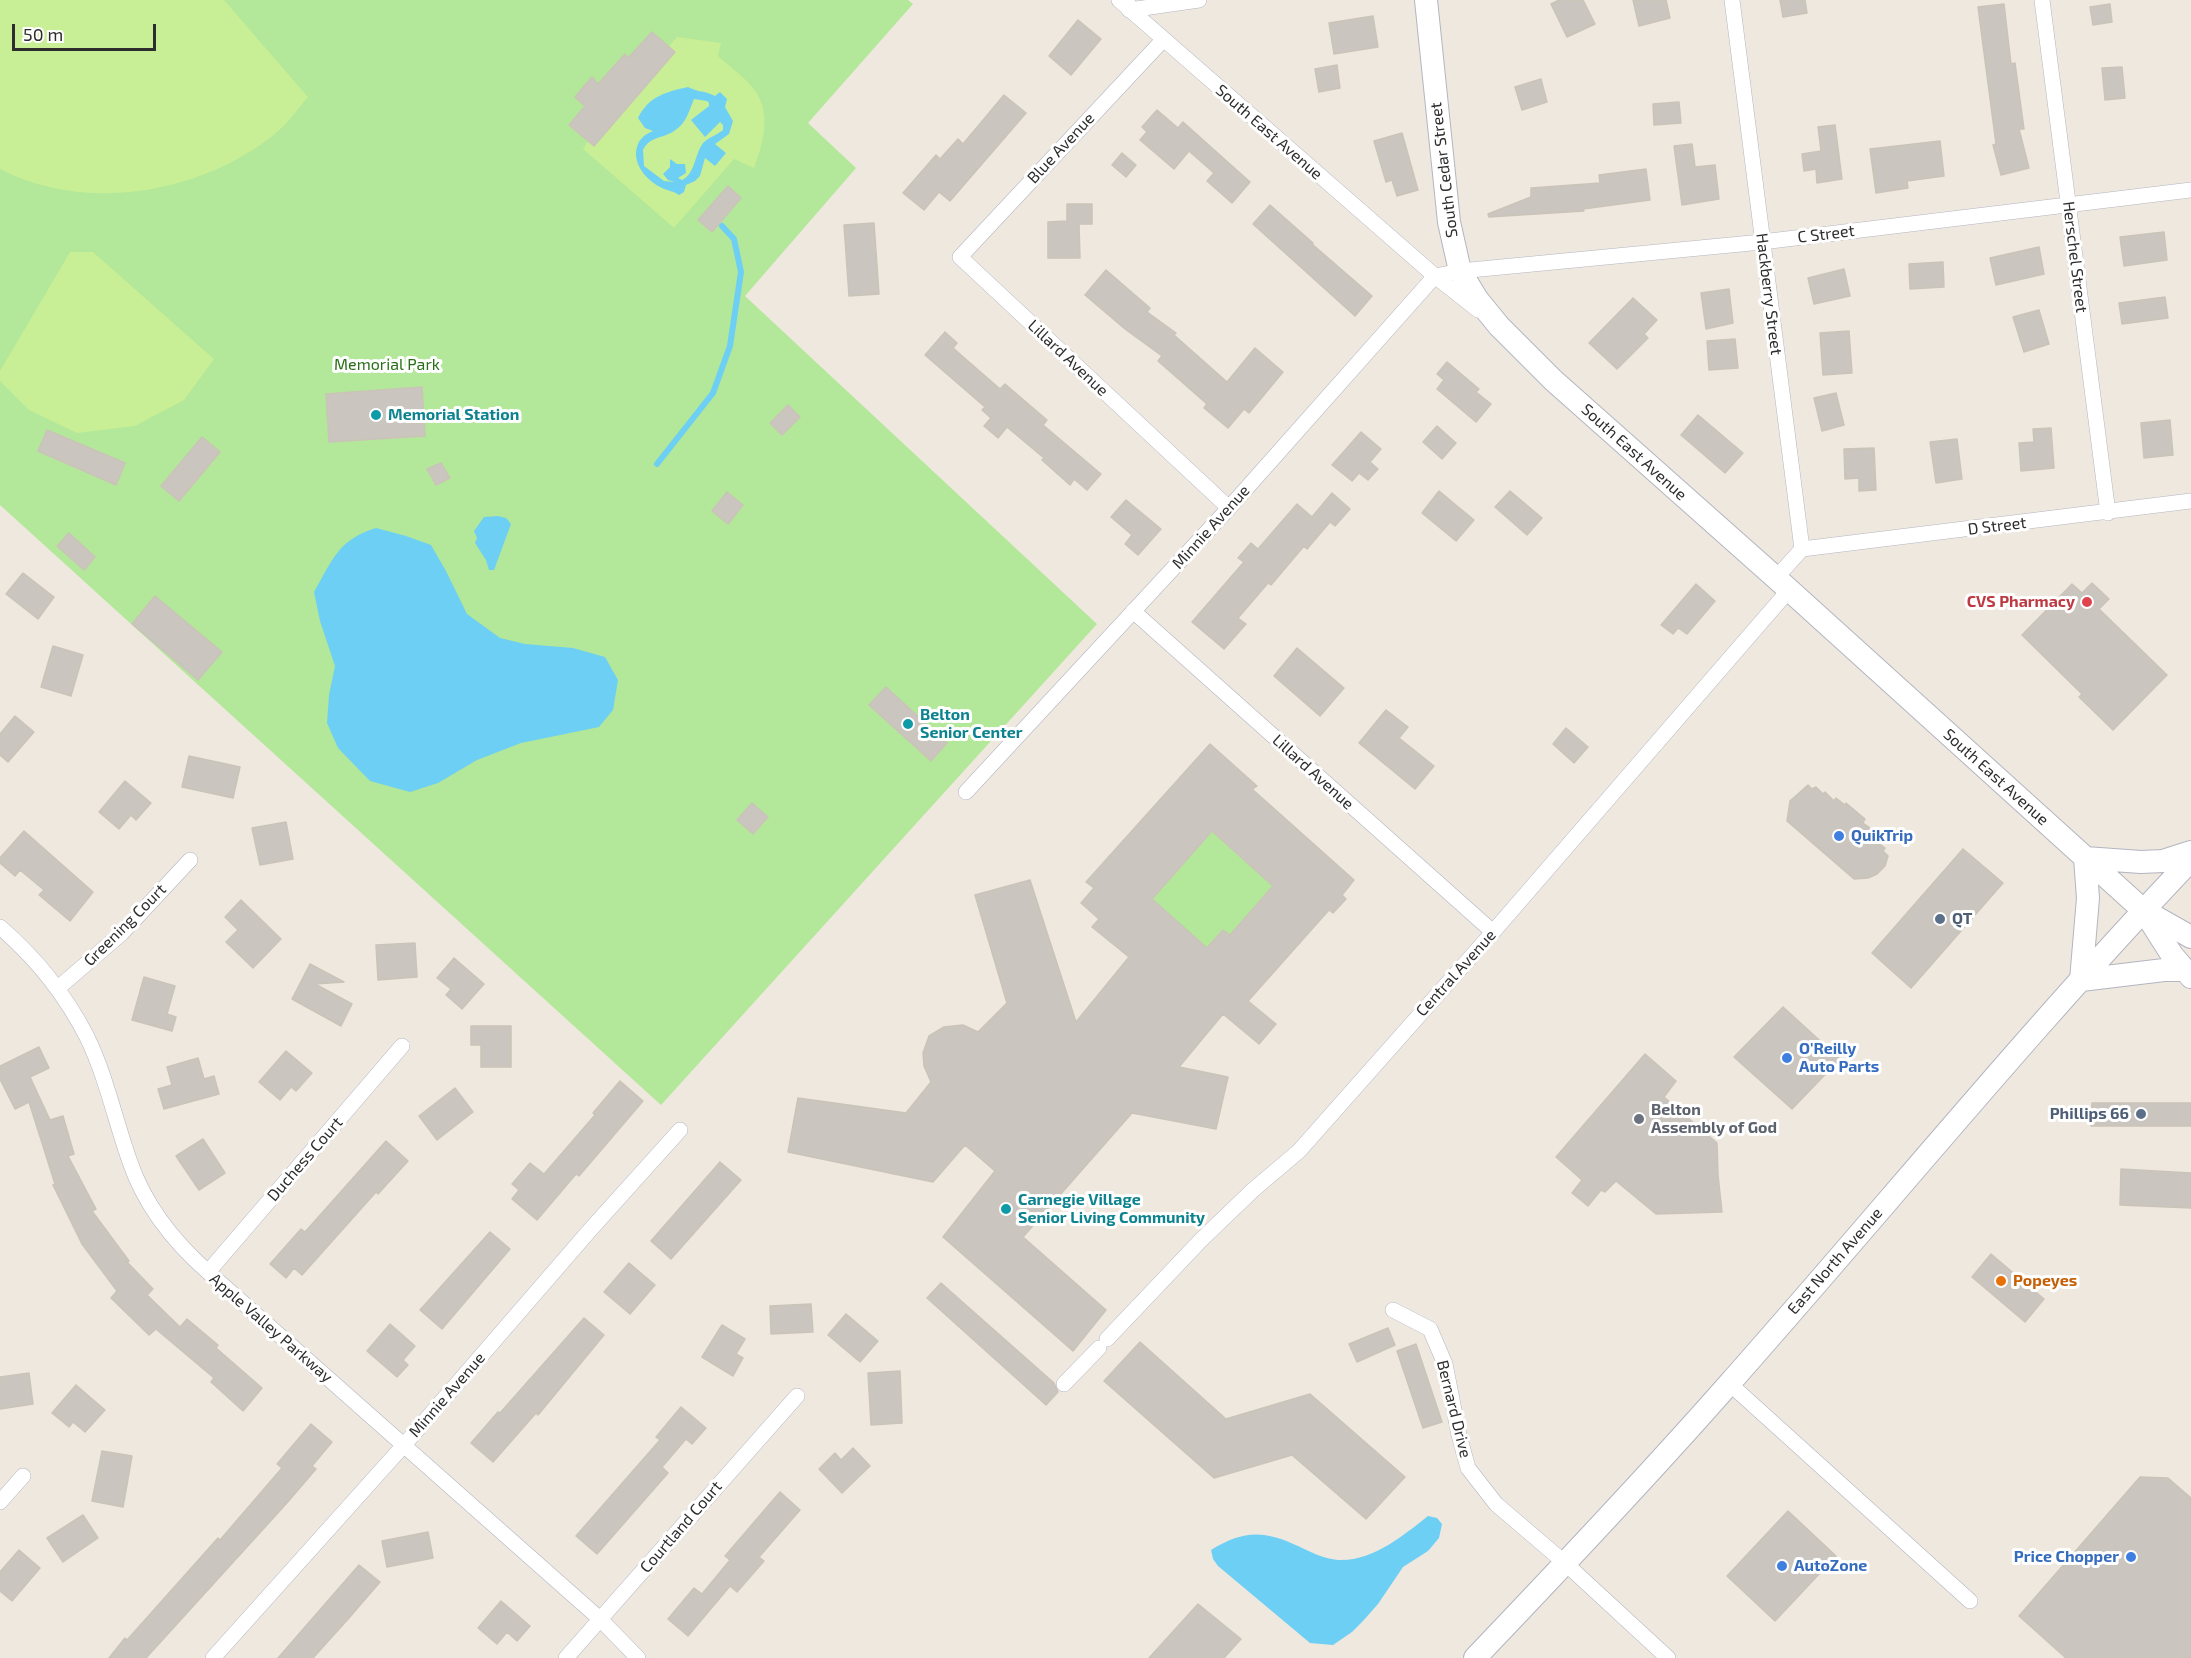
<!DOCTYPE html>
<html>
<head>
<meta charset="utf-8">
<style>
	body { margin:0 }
	#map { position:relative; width:2191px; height:1658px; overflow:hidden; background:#efe8df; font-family:"Exo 2",sans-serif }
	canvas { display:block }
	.scale { position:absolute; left:12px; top:24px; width:144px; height:27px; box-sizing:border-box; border:3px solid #2d2d2d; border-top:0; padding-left:8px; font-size:18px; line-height:21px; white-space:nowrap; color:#2d2d2d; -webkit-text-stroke:4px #fff; paint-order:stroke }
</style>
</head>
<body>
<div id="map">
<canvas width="2191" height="1658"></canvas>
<div class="scale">50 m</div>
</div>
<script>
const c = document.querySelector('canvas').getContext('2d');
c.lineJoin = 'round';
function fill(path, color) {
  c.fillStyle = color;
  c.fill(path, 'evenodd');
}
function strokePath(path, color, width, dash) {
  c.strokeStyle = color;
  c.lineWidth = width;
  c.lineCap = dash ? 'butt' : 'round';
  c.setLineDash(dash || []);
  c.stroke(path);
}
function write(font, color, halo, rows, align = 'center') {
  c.font = font + ' "Exo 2",sans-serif';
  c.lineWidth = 6;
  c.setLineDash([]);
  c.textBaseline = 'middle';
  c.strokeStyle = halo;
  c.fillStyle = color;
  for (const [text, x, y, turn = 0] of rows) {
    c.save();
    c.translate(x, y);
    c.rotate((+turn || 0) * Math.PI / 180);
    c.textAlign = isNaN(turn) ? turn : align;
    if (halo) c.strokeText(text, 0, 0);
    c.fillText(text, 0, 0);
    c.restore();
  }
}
const green = new Path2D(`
	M0,0h908l5,4 -105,119 48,45 -111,128 352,328 -436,481 -661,-600z
	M1212,831l61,55 -43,49 -7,-5 -16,18 -55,-49z`);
const pitch = new Path2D(`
	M0,0h224l84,97c-11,13 -23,30 -37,40 -73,57 -187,76 -271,32z
	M677,37l44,6 -3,13c11,10 25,20 35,32 19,24 11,53 1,80l-20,-9 -60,69 -91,-79 5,-8 6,4 81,-93 -6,-6z
	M70,252h23l121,107 -30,41 -49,26 -58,7 -48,-23 -29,-29v-10z`);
const water = new Path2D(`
	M688,87c11,6 16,3 27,9l5,-4 7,7 -2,8 8,14 -4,13 -14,10 11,9 -11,13 -10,-8 -5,18 -5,5 -9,4 -2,7 -5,3c-5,-4 -11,-4 -17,-7 -15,-7 -30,-24 -25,-41 2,-8 8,-13 16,-16l-8,-3 -7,-10c11,-22 28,-26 50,-31zM694,99l13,2 2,2v3l-18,14 14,17 15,-15 3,3v5c-6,5 -14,7 -20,13 -9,13 -8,31 -21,37l-4,-2 8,-5 -1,-9h-8l-7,-5v8l-7,7 5,6 7,2 -11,-1 -20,-15 -1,-16c7,-14 19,-11 31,-19 12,-7 15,-20 20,-32z
	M498,516l8,2 5,6 -17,46h-5l-3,-10 -11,-17 2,-5 -3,-7 10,-14z
	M376,528l30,8 25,9 15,26 21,43 33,24 25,6 48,4 32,9 13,23 -5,30 -14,17 -78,16 -44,17 -39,23 -28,9 -40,-11 -32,-33 -11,-25 2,-28 6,-29 -15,-45 -6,-29c19,-33 24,-52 62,-64z
	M1428,1516l9,2 5,6 -3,14 -11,13 -25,16 -25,37 -15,17 -11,11 -19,13 -23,-2 -92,-77 -5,-7 -2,-9c32,-20 53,-20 87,-4 12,6 27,13 40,14 34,2 66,-25 90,-44z`);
const stream = new Path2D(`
	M657,464l56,-71 17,-47 11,-74 -7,-33 -12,-13`);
const building = new Path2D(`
	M1559,0h24l12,24 -28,13 -16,-33z
	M1633,0h33l4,18 -31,8z
	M1780,0h25l2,13 -24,4z
	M2004,4l7,60 4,-1 9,66h-5l10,39 -28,7 -8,-30 3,-1 -18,-137z
	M2110,4l2,18 -19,3 -3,-18z
	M1373,16l5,31 -44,7 -5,-31z
	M1078,20l23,19 -30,36 -22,-19z
	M652,32l23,20 -81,94 -25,-21 16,-19 -10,-9 17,-20 6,7 27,-30 3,4z
	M1337,65l3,23 -21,4 -4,-23z
	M2122,67l3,31 -20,2 -3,-32z
	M1541,79l6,23 -25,8 -7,-23z
	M1004,95l22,18 -76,88 -11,-9 -15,18 -21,-17 33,-38 4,4 18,-20 5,5z
	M1679,102l2,21 -27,2 -1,-21z
	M1157,110l21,18 5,-6 67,60 -18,21 -25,-22 7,-8 -25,-22 -15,18 -34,-29 7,-8 -5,-5z
	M1835,125l7,54 -25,4 -1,-14 -12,2 -2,-17 19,-3 -3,-24z
	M1402,133l16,57 -21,6 -5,-16 -6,2 -12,-41z
	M1940,141l4,35 -37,5 1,7 -32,5 -6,-44z
	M1692,144l3,23 20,-2 4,34 -37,6 -8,-59z
	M1122,153l14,12 -10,12 -14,-12z
	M1646,169l4,31 -67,9 1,2 -95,6 -1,-3 43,-17v-9l69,-5 -1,-8z
	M728,186l13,12 -29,34 -14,-12z
	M1067,204h25v20h-13l1,34h-32v-36l19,-1z
	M1270,205l43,38 -1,1 60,52 -17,20 -102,-92z
	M874,223l5,71 -30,2 -5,-71z
	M2164,232l3,28 -43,6 -4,-29z
	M2039,247l5,27 -48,11 -6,-27z
	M1943,262l1,25 -34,2 -1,-25z
	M1844,269l6,27 -36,8 -6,-26z
	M1106,270l44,38 -3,4 29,21 -2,2 53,47 28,-34 28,24 -34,41 -5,-4 -16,19 -24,-20 3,-4 -49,-43 4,-5 -37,-27 -40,-34z
	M1729,289l4,34 -27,6 -5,-36z
	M2165,297l3,21 -46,6 -3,-21z
	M1633,298l24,22 -13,14 4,4 -31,31 -28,-26z
	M2039,310l10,34 -25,8 -11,-35z
	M1849,331l3,42 -29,2 -3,-42z
	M945,332l12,11 -4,5 47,41 5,-5 42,36 -4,5 58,49 -14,16 -13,-11 -4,6 -28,-25 2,-2 -37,-31 -9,11 -14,-12 7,-8 -9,-8 3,-3 -60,-52z
	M1735,339l3,29 -29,2 -2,-29z
	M1447,362l32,27 -3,3 15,12 -15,18 -39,-33 7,-9 -7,-6z
	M422,387l3,49 -96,6 -3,-48z
	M1836,393l8,32 -22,6 -8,-33z
	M788,405l12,12 -18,18 -12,-12z
	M1698,415l45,38 -18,20 -44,-38z
	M2170,420l3,35 -29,3 -3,-35z
	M1437,426l19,17 -14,16 -19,-17z
	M2051,428l3,40 -33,3 -2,-28 15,-1 -1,-13z
	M47,430l78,33 -9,22 -78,-34z
	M1361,432l20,17 -11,13 8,7 -10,11 -9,-7 -7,8 -20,-16z
	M202,437l18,15 -41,49 -18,-15z
	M1957,439l5,40 -26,4 -6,-41z
	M1874,448l2,42 -17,1v-13l-14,1 -1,-30z
	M441,463l9,15 -14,7 -9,-16z
	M1439,491l35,29 -18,21 -34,-28z
	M1510,491l32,27 -15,17 -32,-28z
	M727,492l16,13 -15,19 -16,-13z
	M1332,493l18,16 -15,17 -5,-4 -23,27 -3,-3 -33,39 -3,-2 -30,35 8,6 -22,25 -32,-27 52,-60 -6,-4 13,-15 7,6 39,-45 15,13z
	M1126,500l35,29 -23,26 -13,-11 7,-9 -21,-18z
	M69,533l26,24 -11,13 -27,-24z
	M23,573l31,24 -16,22 -32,-25z
	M2092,583l17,16 -10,10 68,66 -54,55 -34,-33 3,-3 -60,-59 50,-51 10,9z
	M1696,584l19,17 -28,33 -9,-6 -5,6 -12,-9z
	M155,596l67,56 -24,28 -66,-56z
	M53,646l30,9 -12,41 -30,-9z
	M1297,648l47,40 -24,28 -46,-40z
	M886,687l61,56 -16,18 -62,-56z
	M1386,710l22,17 -9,11 35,28 -19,23 -56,-46z
	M15,716l19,16 -26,30 -8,-7v-21z
	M1566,728l22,19 -14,16 -21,-19z
	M1210,744l47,42 -5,3 102,91 -12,15 4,4 -13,14 -4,-3 -81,91 28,23 -17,20 -36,-30 -44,53 49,10 -12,52 -84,-16 -109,124 83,73 -33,41 -130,-114 52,-66 -30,-26 -32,37 -145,-30 10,-54 108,15 25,-31 -7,-16 -1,-13 6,-17 15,-9 19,-2 15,7 29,-29 -32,-108 55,-15 46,142 53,-65 -37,-30 7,-8 -18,-16 13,-15 -8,-6zM1212,831l61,55 -43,49 -7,-5 -16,18 -55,-49z
	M189,756l51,11 -7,31 -51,-11z
	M125,781l26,22 -15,17 -5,-5 -12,14 -20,-17z
	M1808,785l4,4 4,-2 7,7 2,-2 9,9 2,-3 9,7 1,-2 19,16 -2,4 7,5 -2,4 11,7 -2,3 8,6 -2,3 5,5 -3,10 -8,8 -9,4 -14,1 -67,-58 3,-20z
	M752,803l16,14 -15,17 -16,-14z
	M286,822l7,37 -33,6 -8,-37z
	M24,831l69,61 -23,29 -31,-26 5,-5 -24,-20 -5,6 -15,-13v-5z
	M1963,849l40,34 -92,105 -39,-35z
	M241,900l40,39 -28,29 -27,-26 12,-12 -13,-13z
	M415,943l2,34 -39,3 -2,-35z
	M454,958l30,26 -22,25 -16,-14 5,-6 -14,-11z
	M310,964l34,18 -29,2 37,20 -11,22 -49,-27z
	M144,977l31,9 -8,28 9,3 -4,14 -40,-11z
	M1783,1007l57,52 -48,50 -58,-52z
	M471,1026h40v41h-30v-22h-10z
	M39,1047l10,21 -19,9 20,43 13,-4 11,38 -6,2 28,53 -4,2 37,50 -2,1 26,27 -6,6 33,32 7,-8 31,26 -2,3 46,40 -19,23 -32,-29 3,-4 -58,-49 -7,6 -38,-37 6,-7 -35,-47 -29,-59 2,-1 -26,-82 -14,7 -15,-30v-13z
	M286,1051l26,22 -16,18 -5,-4 -11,13 -21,-18z
	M1645,1054l31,27 -12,16 53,46 1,32 4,37 -66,2 -40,-33 -11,11 -4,-2 -13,16 -16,-13 10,-13 -26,-23z
	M198,1058l6,21 10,-3 5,18 -55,15 -6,-20 14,-4 -5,-18z
	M620,1081l23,20 -64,75 -3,-2 -39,46 -25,-21 7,-9 -7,-6 18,-21 14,11 51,-59 -2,-2z
	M455,1088l18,24 -36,28 -18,-24z
	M2092,1103h99v23h-100z
	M203,1139l22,34 -26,17 -23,-34z
	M386,1141l22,20 -30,33 -2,-2 -74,83 -8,-7 -8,10 -16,-14 31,-35 4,3z
	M720,1162l21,18 -70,79 -20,-18z
	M2121,1169l70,4v35l-71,-3z
	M490,1232l20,17 -68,80 -22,-19z
	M1991,1254l53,45 -19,23 -53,-45z
	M629,1263l26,22 -25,29 -26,-22z
	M941,1283l113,100 4,9 -12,13 -119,-107z
	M811,1304l2,28 -42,2 -1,-28z
	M846,1314l32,27 -18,21 -32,-27z
	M584,1318l20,17 -66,80 -2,-2 -43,49 -22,-19 27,-31 2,1z
	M390,1324l25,22 -12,14 5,5 -11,12 -30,-26z
	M722,1325l23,14 -9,15 7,4 -10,18 -31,-19z
	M1388,1328l7,17 -38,17 -8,-18z
	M1140,1342l86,77 84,-25 95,83 -39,42 -74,-64 -78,23 -110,-97z
	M1416,1344l26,78 -19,6 -26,-77z
	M900,1371l2,52 -31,2 -3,-52z
	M29,1373l4,31 -33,5v-32z
	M76,1385l29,25 -20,22 -12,-10 -4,5 -17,-14z
	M681,1407l25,21 -14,16 -6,-5 -24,28 6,6 -71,81 -21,-18 84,-96 -4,-3z
	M311,1424l21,18 -20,24 4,3 -30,35 -140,154h-37l16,-20 2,2 91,-102 2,2 62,-72 -5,-4z
	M853,1448l17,18 -28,27 -23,-24 16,-16 6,7z
	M102,1451l30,5 -9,51 -31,-6z
	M2140,1477l28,1 23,20v160h-125l-47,-42z
	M780,1492l20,18 -41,47 5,4 -27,31 -7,-6 -42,50 -20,-17 26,-31 8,6 28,-34 -5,-4z
	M1788,1511l48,45 -61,65 -48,-45z
	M83,1515l15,23 -35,24 -16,-24z
	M428,1532l5,26 -46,9 -5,-26z
	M19,1550l21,18 -28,33 -12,-10v-19z
	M359,1565l21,17 -31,36 -36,40h-35z
	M501,1601l29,25 -13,15 -10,-9 -10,12 -19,-16z
	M1198,1604l43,35 -17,19h-75z`);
const street = new Path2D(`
	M1119,0l316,276 43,34
	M1732,0l70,549 -26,29
	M2042,0l66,513
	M1129,5v5l70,-10
	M1163,40l-203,217 269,251
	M1802,549l389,-48
	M1133,611l360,321
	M966,792l263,-284 206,-232 25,-5 302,-29 429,-52
	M0,927c36,31 65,67 87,110 19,39 28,83 43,125 15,44 44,80 78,110l392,347 38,39
	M58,988l64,-55 68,-73
	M208,1272l194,-226
	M1393,1310l37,19 15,35 14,71 9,33 28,36 69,59 103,95
	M1107,1339l94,-99 52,-50 46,-39 194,-219 296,-342
	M1064,1384l35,-36
	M1730,1384l240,217
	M0,1502l23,-26
	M213,1658l191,-213 186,-215 90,-100
	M566,1658l231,-262`);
const secondary = new Path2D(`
	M1426,0l23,222 11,49 17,28 22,27 54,54 223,198 367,332 48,27
	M2146,914l26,41 19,22
	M2184,970h-20l-83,10 7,-82 -3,-40 56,4 22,-1 28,-9
	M1475,1658c86,-90 171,-180 253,-273 155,-175 302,-356 463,-525`);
const markers = [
	[376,415,6,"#0f9aa8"],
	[2087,602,6,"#e0444e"],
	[908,724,6,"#0f9aa8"],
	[1839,836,6,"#3f7fe0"],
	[1940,919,6,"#5c6f8a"],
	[1787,1058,6,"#3f7fe0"],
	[2141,1114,6,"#5c6f8a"],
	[1639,1119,6,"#6b7280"],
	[1006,1209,6,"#0f9aa8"],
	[2001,1281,6,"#e8710a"],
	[2131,1557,6,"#3f7fe0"],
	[1782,1566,6,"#3f7fe0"]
];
const streetNames = [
	["South East Avenue",1269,132,41],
	["Blue Avenue",1061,148,-47],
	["South Cedar Street",1444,170,-97],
	["C Street",1826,234,-7],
	["Herschel Street",2075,257,83],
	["Hackberry Street",1769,294,83],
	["Lillard Avenue",1068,358,43],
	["South East Avenue",1634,452,42],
	["D Street",1997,526,-7],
	["Minnie Avenue",1211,527,-48],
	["Lillard Avenue",1313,772,42],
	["South East Avenue",1996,777,42],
	["Greening Court",125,925,-45],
	["Central Avenue",1456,973,-48],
	["Duchess Court",305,1159,-49],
	["East North Avenue",1835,1261,-49],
	["Apple Valley Parkway",271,1328,41],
	["Minnie Avenue",447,1395,-49],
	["Bernard Drive",1454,1409,76],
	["Courtland Court",681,1527,-49]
];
const parkNames = [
	["Memorial Park",387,365]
];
const cultureNames = [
	["Memorial Station",388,415],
	["Belton",920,715],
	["Senior Center",920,733],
	["Carnegie Village",1018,1200],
	["Senior Living Community",1018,1218]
];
const healthNames = [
	["CVS Pharmacy",2075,602]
];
const shopNames = [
	["QuikTrip",1851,836],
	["O'Reilly",1799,1049],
	["Auto Parts",1799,1067],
	["Price Chopper",2119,1557,"right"],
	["AutoZone",1794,1566]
];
const serviceNames = [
	["QT",1952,919],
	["Phillips 66",2129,1114,"right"]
];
const worshipNames = [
	["Belton",1651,1110],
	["Assembly of God",1651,1128]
];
const foodNames = [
	["Popeyes",2013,1281]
];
fill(green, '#b3e799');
fill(pitch, '#c8ef95');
fill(water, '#6ecff4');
strokePath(stream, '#6ecff4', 6);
fill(building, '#cac5be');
strokePath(building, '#cac4b8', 1.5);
strokePath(street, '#b3b5c1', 16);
strokePath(secondary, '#b3b5c1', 24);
strokePath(street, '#fff', 15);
strokePath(secondary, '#fff', 22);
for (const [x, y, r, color] of markers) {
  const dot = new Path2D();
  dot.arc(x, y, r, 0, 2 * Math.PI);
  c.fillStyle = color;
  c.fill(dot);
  strokePath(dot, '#fff', 2);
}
write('16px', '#2d2d2d', '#fff', streetNames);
write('16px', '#296f18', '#fff', parkNames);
write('bold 16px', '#0d838f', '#fff', cultureNames, 'left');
write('bold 16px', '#be3a42', '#fff', healthNames, 'right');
write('bold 16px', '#366cbe', '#fff', shopNames, 'left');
write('bold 16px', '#4e5e75', '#fff', serviceNames, 'left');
write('bold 16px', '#5b616d', '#fff', worshipNames, 'left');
write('bold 16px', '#c56008', '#fff', foodNames, 'left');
</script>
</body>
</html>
